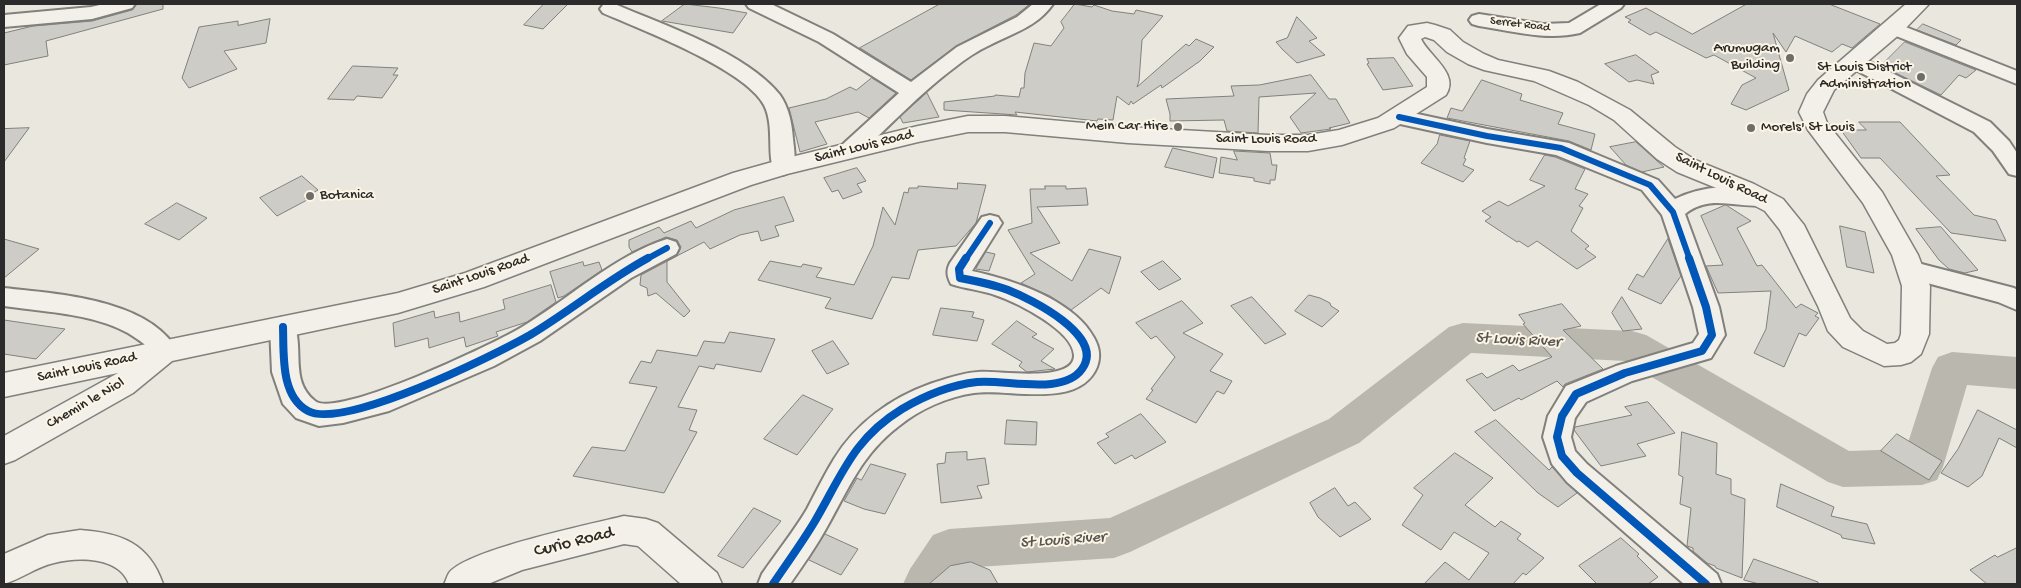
<!DOCTYPE html>
<html>
<head>
<meta charset="utf-8">
<style>
	body { margin:0 }
	#map { position:relative; width:2021px; height:588px; overflow:hidden; background:#eae7df; font-family:"Gochi Hand",sans-serif }
	canvas { display:block }
	.frame { position:absolute; inset:0; border:5px solid #2b2b2b; pointer-events:none }
</style>
</head>
<body>
<div id="map">
<canvas width="2021" height="588"></canvas>
<div class="frame"></div>
</div>
<script>
const c = document.querySelector('canvas').getContext('2d');
c.lineJoin = 'round';
function fill(path, color) {
  c.fillStyle = color;
  c.fill(path, 'evenodd');
}
function strokePath(path, color, width, dash) {
  c.strokeStyle = color;
  c.lineWidth = width;
  c.lineCap = dash ? 'butt' : 'round';
  c.setLineDash(dash || []);
  c.stroke(path);
}
function write(font, color, halo, rows, align = 'center') {
  c.font = font + ' "Gochi Hand",sans-serif';
  c.lineWidth = 4;
  c.setLineDash([]);
  c.textBaseline = 'middle';
  c.strokeStyle = halo;
  c.fillStyle = color;
  for (const [text, x, y, turn = 0] of rows) {
    c.save();
    c.translate(x, y);
    c.rotate((+turn || 0) * Math.PI / 180);
    c.textAlign = isNaN(turn) ? turn : align;
    if (halo) c.strokeText(text, 0, 0);
    c.fillText(text, 0, 0);
    c.restore();
  }
}
const river = new Path2D(`
	M1463,323l169,8 14,4 203,116 57,-2 26,-81 6,-11 14,-5 65,5v32l-50,-4 -24,82 -6,13 -15,5 -79,2 -15,-5 -203,-121 -154,-8 -112,90 -229,109 -16,6 -152,10 -10,16h-49l7,-15 23,-34 16,-6 161,-11 219,-99 120,-92z`);
const building = new Path2D(`
	M137,4h26v5l-117,32 2,15 -44,9v-32l29,-7 59,-5 40,-11z
	M544,4h24l-25,25 -19,-4z
	M685,4l34,4 28,5 -14,20 -71,-12z
	M940,4h90l-14,11 -60,31 -45,34 -51,-32z
	M1075,4l17,3 2,-2 18,6 22,3 2,-4 27,6 -21,24 -3,41 -2,6 49,-43 3,2 7,-7 18,8 -14,14 -38,27 -1,-3 -28,19 -2,-3 -2,4 -12,-9 -4,24 -15,-1 -1,2 -82,-9 2,3 -73,-5v-8l51,-6v-1l24,2 2,-9h3l1,-15 9,-30 17,3 13,-18 -3,-6z
	M1747,4h82l51,20 -28,24 -10,-4 -10,8 -37,-16 -9,16 -13,-19 16,57 -43,20 -15,-6 11,-19 14,-7 -42,-23 -8,3 -50,-26 -6,3 -22,-13 3,-2 -6,-3 21,-9 46,26z
	M1297,17l20,21 -8,3 16,14 -28,8 -15,-14 -6,-7 11,-4z
	M270,19l-4,24 -42,8 13,18 -48,19 -7,-10 17,-51 39,-6v4z
	M1923,24l38,16 -5,5 -39,-15z
	M1905,42l71,28 -10,8 -7,-3 -18,20 -60,-29z
	M1636,55l23,17 -8,3 3,9 -17,-4 -8,2 -24,-18z
	M1394,58l19,28 -30,4 -16,-26 2,-1 -2,-4z
	M353,66l45,2 -5,7h5l-16,23 -25,-2 -3,4 -26,-1z
	M1311,75l18,24h7l14,24 -21,5 2,1 -30,4 -11,-16 26,-24 -57,4 -1,36 -31,-2 -3,-11 -54,1v-7l-4,-15 68,-3 -3,-10 28,-1z
	M872,78l24,15 -27,25 -11,-6 -43,10 12,22 -27,8 -11,-44 37,-9 24,-12 6,3z
	M1482,80l40,14 -2,6 43,13 -5,11 37,10 -4,16 -22,-9 -122,-23 4,-10 11,3z
	M927,93l12,24 -36,6 -3,-6z
	M1859,122h41l50,53 -14,1 38,39 22,5 10,21 -55,-8 -71,-75h-19l-20,-28h25z
	M29,128l-25,34v-33z
	M1440,135l30,6 -6,17 2,1 -3,6 11,5 -11,12 -42,-19 16,-19z
	M1636,142l20,18 8,7 -22,5 -16,-7 -16,-18z
	M1173,148l44,10 -4,20 -48,-11z
	M1234,151l36,2 2,12h5l-2,15h-5v4l-16,-3v-3l-35,-5 2,-16 16,3z
	M1545,155l10,2 30,12 -10,20 13,5 -9,12 4,2 -12,23 18,15 -4,3 11,8 -19,12 -40,-28 -9,6 -9,-6 -2,1 -32,-21 6,-4 -9,-6 17,-10 9,5 37,-20 -15,-6z
	M857,168l9,13 -9,3 5,8 -19,7 -5,-9 -6,2 -8,-14z
	M302,176l16,14 -14,8 3,2 -30,16 -17,-18z
	M958,183l28,2 -10,38 -20,23 -38,4 -9,29 -17,-2 -20,42 -47,-11 6,-10 -73,-18 12,-19 31,6 2,-3 19,4 -6,9 38,8 19,-39 10,-39 12,18 9,-33 4,1 1,-5h9v-2l39,3z
	M1045,186h21v3l20,-1 2,17 -51,2 23,36 -30,10 42,28 17,-32 32,8 -12,37 -8,-6 -30,22 -21,-14 -29,-13 14,-9 -27,-44 24,-7 -2,-34h15z
	M784,197l10,24 -19,5 4,10 -18,5 -3,-10 -18,4 -30,14 -6,-7 -37,19v21l23,29 -6,6 -28,-24 -8,3 -1,-8 -7,-3 1,-10 36,-19 4,-9 -4,-7 -11,-3 -34,15 -3,-5v-7l30,-13 5,6 27,-12 5,7 38,-18z
	M177,203l30,15 -28,22 -34,-16z
	M1726,205l25,16 -14,7 20,38 5,-1 34,43 5,-4 17,9 -3,3 4,2 -13,18 -7,-3 -15,34 -30,-14 12,-24 5,-38 -53,2 -12,-27 17,-1 -22,-49z
	M1840,226l25,6 9,41 -27,-6z
	M1941,227l37,43 -13,3 -16,-4 -10,-9 -23,-31z
	M4,239l35,10 -35,29z
	M1668,239l13,37 -20,28 -33,-15 9,-15 6,3z
	M986,252l9,2 -6,17 -13,-2z
	M1163,261l18,18 -22,11 -18,-18z
	M583,262l1,4 15,-4 3,8 -38,26 -6,2 -8,-26z
	M551,285l5,17 -29,20 -31,10 2,4 -32,11 -2,-10 -35,11 -1,-10 -33,9 -2,-24 41,-12 1,7 24,-6 1,10 45,-13 -2,-9z
	M1309,295l11,3 10,5 1,3 8,5 -17,16 -27,-16z
	M1252,297l34,37 -21,10 -34,-38z
	M1622,297l20,32 -19,2 -11,-18z
	M1182,301l21,22 -20,10 40,21 -13,17 22,10 -8,13 -7,-3 -21,32 -50,-24 7,-9 -2,-1 24,-32 -19,-21 -5,3 -15,-16z
	M1562,304l19,22 -18,4 40,39 -38,15 -2,3 -6,-6 -36,19 -2,-2 -25,13 -28,-31 16,-7 5,5 26,-13 6,6 33,-14 -29,-33 2,-1 -6,-8z
	M941,308l33,4 -2,5 12,3 -7,21 -44,-6z
	M4,320l61,9 -29,30 -32,-5z
	M1017,321l20,13 -5,3 22,12 -13,12 14,8 -28,3 -8,-6 3,-4 -30,-18z
	M730,332l45,7 -14,33 -45,-8 -2,5 -15,-3 -21,41 19,3 -8,20 8,2 -33,61 -91,-17 19,-29 33,4 32,-64 -28,-4 12,-22 10,2 6,-13 40,6 7,-15 20,2z
	M833,341l16,23 -22,10 -15,-23z
	M803,395l30,14 -36,46 -33,-16z
	M1648,402l27,31 -38,11 9,12 -45,10 -27,-36 1,-3 57,-12 -7,-8z
	M1978,410l39,20v18l-18,-10 -17,38 -14,11 -27,-14 17,-24z
	M1141,414l25,28 -31,17 -3,-4 -17,9 -18,-21 12,-6 -3,-3z
	M1007,420l30,2 -1,23 -31,-1z
	M1496,420l53,50 3,-3 25,26 -19,14 -20,-14 -63,-61z
	M1682,432l35,11 -1,31 15,5v15l14,5 -3,79 -26,-10 -1,-2 -8,-3 -14,-12v-3l-6,-2 4,-38 -11,-4 3,-27 -4,-2z
	M1897,434l45,27 -13,19 -48,-29z
	M967,452v8l18,-2 4,26 -12,2 5,12 -41,5 -4,-39 8,-1 1,-10z
	M1455,453l38,25 -28,27 30,22 6,-6 20,13 -4,5 27,19 -18,17 -3,-2 -10,11h-89l21,-22 24,18 20,-27 -35,-21 -13,18 -39,-25 21,-30 -9,-7z
	M871,464l35,10 -21,40 -21,-5 -20,-8 13,-23 4,2z
	M1781,484l53,23 -3,9 36,8 8,20 -33,-6 -1,-3 -64,-28z
	M1335,488l13,18 7,-4 16,17 -31,18 -22,-20 -8,-14z
	M754,508l27,13 -38,47 -25,-12z
	M825,534l33,15 -17,26 -32,-15z
	M1621,538l18,16 -2,2 21,21 -10,7h-51l-18,-18z
	M2017,548v36h-30l-17,-14 25,-15 2,2z
	M1754,559l64,23v2h-59l-15,-4z
	M971,562l19,8 8,14h-69l21,-18z`);
const minor = new Path2D(`
	M104,4h31l-3,4 -40,11 -88,8v-12l87,-8z
	M608,4l9,1c49,21 130,48 163,90 9,13 12,29 13,44 1,10 4,24 -2,33l-8,3 -8,-3c-9,-15 0,-46 -11,-67 -19,-36 -122,-75 -161,-92l-3,-4 3,-4z
	M746,4h25l62,30 78,48 46,-35 60,-30 16,-13h20c-16,23 -40,29 -63,41 -13,6 -25,14 -36,23 -35,26 -64,58 -96,87l-8,2 -8,-2 -3,-5 3,-5 57,-52 -80,-51 -70,-34z
	M1601,4h23l-3,4 -41,25c-33,8 -69,-2 -101,-7l-7,-2 -3,-4 3,-4 7,-2 64,10 26,-1z
	M1893,22l124,49v13l-131,-52 -3,-4 3,-4z
	M1855,56l7,2 128,64 19,19 8,12v23l-8,-2 -16,-23 -19,-19 -126,-66 -3,-4 3,-4z
	M1399,110l88,19 82,14 89,37 17,19c28,-14 63,-15 93,-7l4,6 -4,6c-28,7 -56,-12 -83,10l34,93 6,28 -14,23 -79,23 -46,21 -11,16 -4,19 4,14 12,13 130,110 4,10h-37l-117,-102 -15,-18 -9,-27 5,-21 18,-30 50,-20 77,-23 6,-9 -6,-27 -31,-92 -20,-25 -86,-35 -69,-12 -96,-21 -3,-5 3,-5z
	M990,215l8,2 4,6 -30,48c37,8 89,25 114,55 10,13 17,25 11,41 -18,43 -88,21 -123,26 -27,4 -54,16 -75,33 -37,28 -50,62 -72,101 -11,20 -24,38 -37,57h-32l4,-10c15,-22 32,-43 45,-65 9,-17 17,-34 27,-50 22,-36 57,-61 96,-75 15,-5 32,-11 48,-12 18,-2 97,12 96,-17 -1,-25 -58,-53 -79,-60 -14,-5 -29,-6 -44,-11 -4,-8 -5,-13 -1,-21l32,-46z
	M667,239l9,3 3,6 -3,6 -45,24 -91,63 -46,25 -105,45 -46,12 -24,3 -23,-8 -13,-14 -11,-32 -2,-45 4,-7 9,-3 9,3c14,26 -4,60 23,81 21,18 181,-58 207,-74 45,-27 95,-73 145,-88z
	M1910,261l104,27 3,2v20l-19,-8 -97,-26 -3,-6 3,-6z
	M4,288c54,6 146,11 174,64l-4,7c-20,7 -18,-4 -30,-15 -5,-4 -11,-8 -16,-11 -37,-20 -84,-21 -124,-27z`);
const major = new Path2D(`
	M1906,4h23l-28,29 -67,57 -11,22 4,11 55,69 36,63 12,31 -1,48 -8,20 -10,8 -10,3 -17,1 -41,-19 -15,-16 -10,-25 -38,-76 -15,-19 -29,-15 -59,-24 -20,-13 -43,-39 -25,-15 -55,-24 -50,-11 -16,-6 -21,-12 -13,-12 -9,-3 -4,2c8,17 39,35 25,56l-52,33 -52,17 -34,6h-40l-140,-8 -123,-11h-37l-50,10 -131,32 -36,11 -267,102 -86,26 -226,48 -39,32 -118,67 -11,4v-28l114,-63 -114,24v-24l394,-80 67,-20 268,-100 50,-14 135,-33 50,-10h37l123,11 140,8h40l31,-5 39,-12 49,-31v-10l-20,-23 -8,-16 9,-12 19,-3 8,2 15,5 13,12 21,12 14,6 51,11 29,11 52,28 45,37 20,13 59,24 29,15 21,26 46,93 13,13 24,13 8,-1 4,-3 2,-6 1,-48 -10,-31 -29,-52 -55,-73 -9,-18 8,-18 11,-14z
	M624,516l22,3 12,4 59,50 5,11h-41l-43,-38 -14,-2 -102,26 -34,14h-44c2,-3 3,-8 5,-11 17,-23 142,-49 175,-57z
	M80,530c41,3 69,13 83,54h-34c-10,-28 -52,-27 -75,-21 -18,4 -33,16 -50,21v-30l44,-19z`);
const cyclewayFar1 = new Path2D(`
	M1399,117l88,19 74,12 89,37 23,27 17,48
	M645,260l22,-12
	M965,260l25,-37`);
const cycleway = new Path2D(`
	M1689,258l17,49 6,28 -10,16 -77,22 -49,21 -14,22 -5,21 5,19 15,17 129,111
	M283,327c1,26 -3,69 25,84 36,19 185,-55 222,-76 40,-24 76,-54 118,-77
	M773,584c14,-21 29,-41 42,-63 27,-46 38,-82 87,-112 22,-13 49,-24 75,-27 29,-3 86,14 105,-13 24,-33 -51,-70 -74,-79 -16,-6 -32,-9 -48,-12l-1,-9 7,-11`);
const markers = [
	[1790,58,5,"#6e6d6a"],
	[1921,77,5,"#6e6d6a"],
	[1178,127,5,"#6e6d6a"],
	[1751,128,5,"#6e6d6a"],
	[310,196,5,"#6e6d6a"]
];
const farStreetnames = [
	["Serret Road",1520,25,7]
];
const poiNames = [
	["Arumugam",1780,49],
	["Building",1780,66],
	["St Louis District",1911,68],
	["Administration",1911,85],
	["Mein Car Hire",1168,127],
	["Morels' St Louis",1761,128,"left"],
	["Botanica",320,196,"left"]
];
const streetNames = [
	["Saint Louis Road",1266,140],
	["Saint Louis Road",864,147,-14],
	["Saint Louis Road",1721,179,26],
	["Saint Louis Road",481,275,-19],
	["Saint Louis Road",87,368,-12],
	["Chemin le Niol",86,404,-30]
];
const waterNames = [
	["St Louis River",1518,341,3],
	["St Louis River",1063,541,-4]
];
const nearStreetnames = [
	["Curio Road",574,543,-14]
];
fill(river, '#bab7ae');
fill(building, '#ceccc6');
strokePath(building, '#81807c', 1);
strokePath(minor, '#81807c', 4);
strokePath(major, '#81807c', 3);
fill(minor, '#f3f0ea');
fill(major, '#f3f0ea');
strokePath(cyclewayFar1, '#0057b8', 6);
strokePath(cycleway, '#0057b8', 8);
for (const [x, y, r, color] of markers) {
  const dot = new Path2D();
  dot.arc(x, y, r, 0, 2 * Math.PI);
  c.fillStyle = color;
  c.fill(dot);
  strokePath(dot, '#fcf5e5', 2);
}
write('12px', '#2b2b2b', '#fcf5e5', farStreetnames);
write('15px', '#2b2b2b', '#fcf5e5', poiNames, 'right');
write('15px', '#2b2b2b', '#fcf5e5', streetNames);
write('italic 16px', '#565552', '#fcf5e5', waterNames);
write('18px', '#2b2b2b', '#fcf5e5', nearStreetnames);
</script>
</body>
</html>
